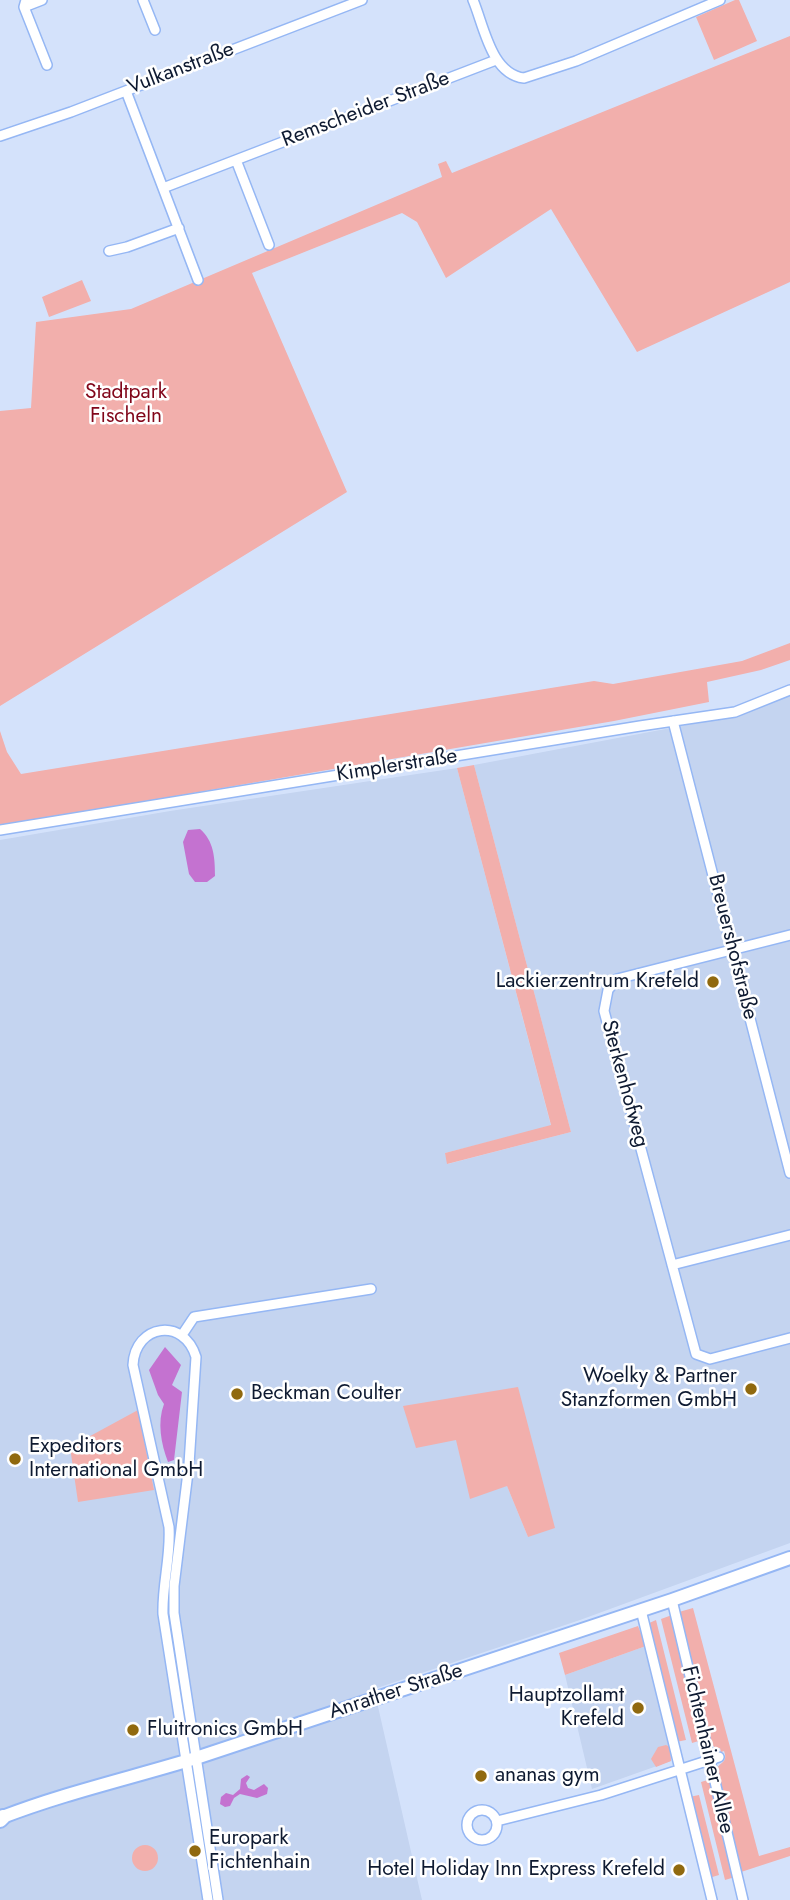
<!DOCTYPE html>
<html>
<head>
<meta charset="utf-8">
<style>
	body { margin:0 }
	canvas { display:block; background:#d4e2fb }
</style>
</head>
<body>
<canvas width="790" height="1900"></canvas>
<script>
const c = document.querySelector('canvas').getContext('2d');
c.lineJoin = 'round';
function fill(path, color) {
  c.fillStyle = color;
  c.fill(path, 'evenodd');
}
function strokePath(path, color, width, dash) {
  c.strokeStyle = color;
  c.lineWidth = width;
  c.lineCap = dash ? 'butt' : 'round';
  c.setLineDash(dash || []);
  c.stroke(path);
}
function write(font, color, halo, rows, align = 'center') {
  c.font = font + ' Jost,sans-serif';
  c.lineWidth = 5;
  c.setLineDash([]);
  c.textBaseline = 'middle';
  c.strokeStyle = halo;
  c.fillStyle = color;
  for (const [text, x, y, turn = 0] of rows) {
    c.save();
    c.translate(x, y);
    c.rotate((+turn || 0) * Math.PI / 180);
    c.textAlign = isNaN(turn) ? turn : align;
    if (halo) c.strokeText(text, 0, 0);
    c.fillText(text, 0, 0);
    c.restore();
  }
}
const built = new Path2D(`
	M790,696v847l-210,77 -206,69 48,211h-422v-1060l170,-29 287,-43 94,358 -106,27 3,11 123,-32 -97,-367 218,-41 60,-14zM518,1387l10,150 -21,-51 -51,-47z
	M646,1646l24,101 1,14 -79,28 -27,-114z`);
const green = new Path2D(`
	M735,0h4l18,41 -43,19 -18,-43z
	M790,36v246l-153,70 -86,-143 -105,69 -29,-56 -15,-9 -150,60 95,219 -347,214v-295l31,-3 5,-86 95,-13 311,-132 -4,-13 8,-3 6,12z
	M82,280l9,21 -42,16 -7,-20z
	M790,643v17l-29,10 -54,12 2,20 -95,19 -614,105v-95l7,21 14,22 573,-93 19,3 129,-23z
	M474,765l97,367 -124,32 -2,-11 106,-28 -94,-357z
	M518,1387l37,141 -27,9 -21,-51 -37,13 -14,-59 -40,8 -13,-42z
	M138,1410l16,80 -76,12 -8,-55z
	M693,1608l66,248 31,-9v9l-49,16 -24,-100v-4c5,-7 11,-6 7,-17l-3,1 -1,-4 -4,1 -8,-10 -29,-127z
	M672,1615l30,125 -10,3 -31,-124z
	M656,1620l30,120 -10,2 -29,-118z
	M638,1626l8,20 -81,29 -6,-22z
	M666,1745l4,2 1,14 -15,6 -5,-8 7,-12z
	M711,1779l24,98 -10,3 -24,-98z
	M699,1795l20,80 -10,3 -20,-81z
	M132 1858a13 13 0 1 1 26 0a13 13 0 1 1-26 0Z`);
const water = new Path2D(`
	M200,829c14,12 15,29 15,47l-8,6h-12l-6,-8 -6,-32 5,-12z
	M165,1347l16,18 -9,20 10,7 -8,68 -6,2c-7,-18 -11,-40 -4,-58l-6,-9 -9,-25z
	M247,1775l3,2 -4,6 2,5 6,2 10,-6 4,4 -1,6 -10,4 -17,-4 -6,4 -4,8 -5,1 -5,-3 1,-7 5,-4 7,2 7,-6 1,-10z`);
const street = new Path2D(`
	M26,0l-2,7 23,58
	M143,0l12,30
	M473,0c11,26 18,74 51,78l52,-17 144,-61
	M24,7l18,-7
	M126,91l72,189
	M0,136l71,-24 291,-112
	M236,160l33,85
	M163,188l333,-128
	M109,251l18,-4 52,-19
	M673,721l117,452
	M0,830l640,-104 95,-14 55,-22
	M790,935l-173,44 -9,11 -4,21 92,343 14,5 80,-21
	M672,1265l118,-30
	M182,1335l12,-18 177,-28
	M672,1600l71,300
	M641,1610l71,290
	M467 1825a15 15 0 1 1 30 0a15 15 0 1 1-30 0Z
	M497,1821l104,-26 118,-38
	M208,1900l-45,-286c-1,-29 8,-58 6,-87l-36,-162c2,-41 51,-48 63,-8l-7,107 -15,122v27l44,287`);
const secondary = new Path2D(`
	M0,1818c64,-25 131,-40 196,-60l476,-158 118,-42`);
const primary = new Path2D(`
	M0,1820l3,-3`);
const markers = [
	[713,982,7,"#90690f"],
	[751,1389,7,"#90690f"],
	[237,1394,7,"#90690f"],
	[15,1459,7,"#90690f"],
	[638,1708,7,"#90690f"],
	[133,1730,7,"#90690f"],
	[481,1776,7,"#90690f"],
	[195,1851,7,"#90690f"],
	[679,1870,7,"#90690f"]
];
const streetNames = [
	["Vulkanstraße",181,69,-21],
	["Remscheider Straße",366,110,-21],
	["Kimplerstraße",397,766,-9],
	["Breuershofstraße",732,947,76],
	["Sterkenhofweg",624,1084,75],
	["Anrather Straße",396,1692,-18],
	["Fichtenhainer Allee",707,1750,77]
];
const parkNames = [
	["Stadtpark",126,393],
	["Fischeln",126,417]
];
const poiNames = [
	["Lackierzentrum Krefeld",699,982,"right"],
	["Woelky & Partner",737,1377,"right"],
	["Stanzformen GmbH",737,1401,"right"],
	["Beckman Coulter",251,1394],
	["Expeditors",29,1447],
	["International GmbH",29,1471],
	["Hauptzollamt",624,1696,"right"],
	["Krefeld",624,1720,"right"],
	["Fluitronics GmbH",147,1730],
	["ananas gym",495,1776],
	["Europark",209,1839],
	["Fichtenhain",209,1863],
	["Hotel Holiday Inn Express Krefeld",665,1870,"right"]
];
fill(built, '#c4d4f0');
fill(green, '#f2afac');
fill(water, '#c472d0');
strokePath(street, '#95b7f4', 12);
strokePath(secondary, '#95b7f4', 16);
strokePath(primary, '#95b7f4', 18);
strokePath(street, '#fff', 9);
strokePath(secondary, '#fff', 12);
strokePath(primary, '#fff', 14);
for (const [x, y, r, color] of markers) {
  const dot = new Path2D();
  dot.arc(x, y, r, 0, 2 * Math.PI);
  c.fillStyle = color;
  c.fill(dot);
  strokePath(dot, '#fff', 2.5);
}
write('21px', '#0e1a31', '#fff', streetNames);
write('21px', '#81061a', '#fff', parkNames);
write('21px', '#0e1a31', '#fff', poiNames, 'left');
</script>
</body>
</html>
